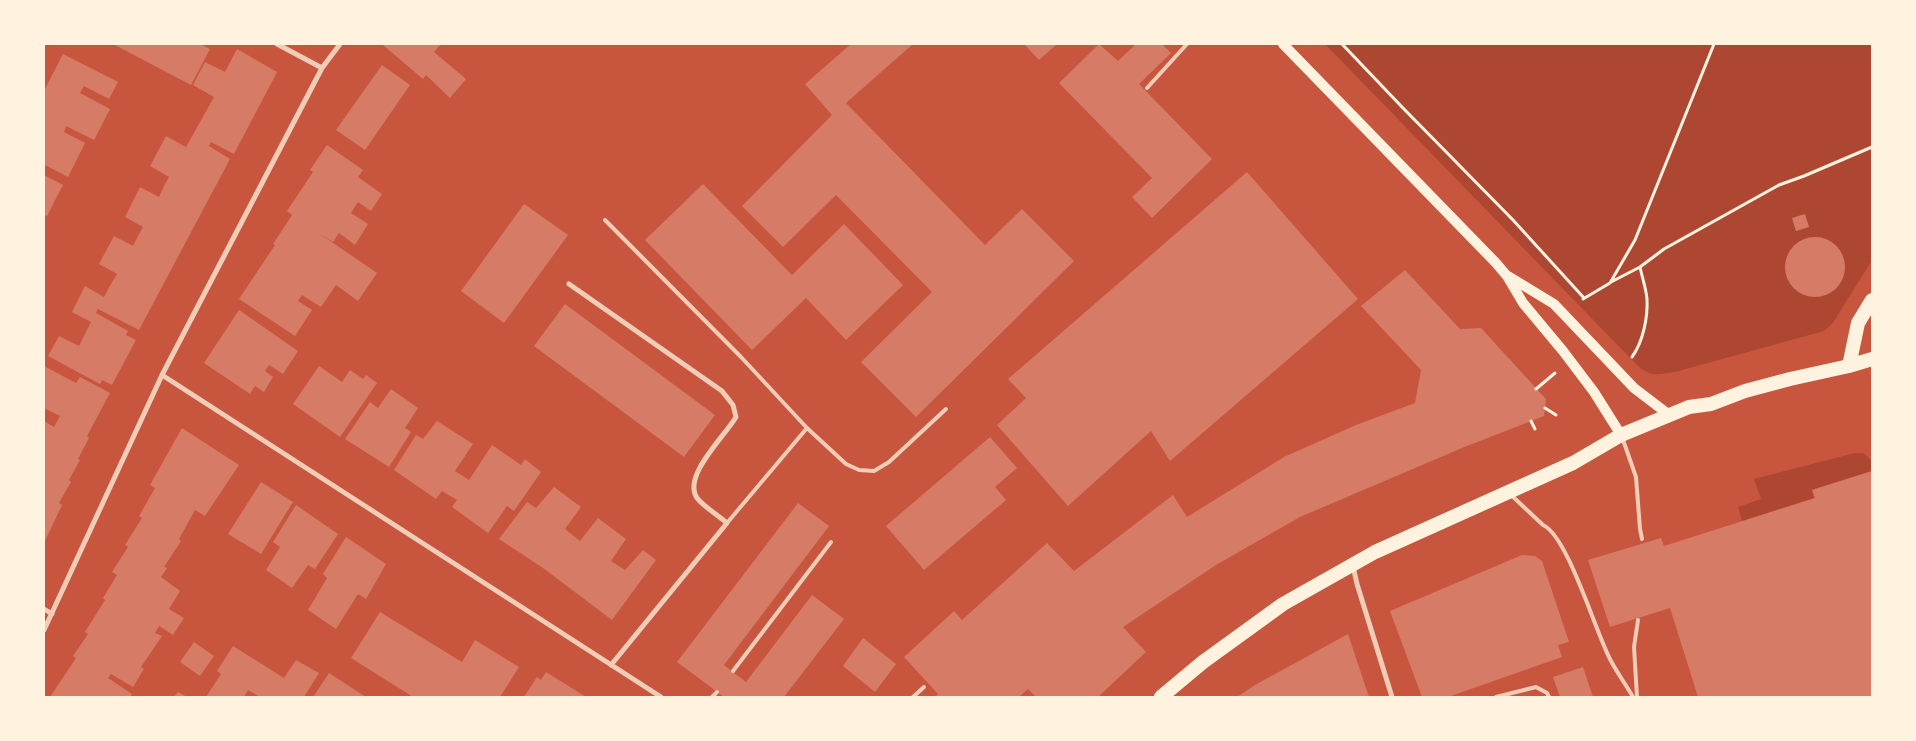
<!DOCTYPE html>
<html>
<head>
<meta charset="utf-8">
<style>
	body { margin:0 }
	#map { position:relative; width:1916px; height:741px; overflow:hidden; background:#c8553d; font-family:"Fira Sans Condensed",sans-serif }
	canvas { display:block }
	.frame { position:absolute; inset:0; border:45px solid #fff3e0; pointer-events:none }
</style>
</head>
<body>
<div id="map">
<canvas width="1916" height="741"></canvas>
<div class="frame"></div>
</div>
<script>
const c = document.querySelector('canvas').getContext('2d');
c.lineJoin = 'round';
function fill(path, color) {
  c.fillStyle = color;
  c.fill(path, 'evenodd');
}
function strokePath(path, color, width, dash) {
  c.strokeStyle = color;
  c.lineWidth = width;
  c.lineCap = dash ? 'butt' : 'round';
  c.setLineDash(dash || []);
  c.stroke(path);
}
const green = new Path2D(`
	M1325,44h547v216l-39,63 -9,8 -149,41c-19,3 -26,5 -40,-9z
	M1855,453h8l8,7 1,11 -60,19 2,8 -72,23 -4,-14 23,-8 -7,-20z`);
const building = new Path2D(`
	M113,44h87l10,5 -19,36z
	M384,44h57l-7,8 32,27 -16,19 -24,-23 -3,4 -40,-34z
	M851,44h62l-67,59 139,142 37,-36 52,52 -158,156 -55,-55 71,-70 -96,-97 -53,52 -41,-41 90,-91 -27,-31z
	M1024,44h33l-18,16z
	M1099,44l19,17 18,-17h26l9,9 -32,31 73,75 -60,59 -20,-21 20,-19 -93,-95z
	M237,49l40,23 -43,82 -23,-12 -2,4 21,13 -91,171 -41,-21 -2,4 32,18 -2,4 10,5 -24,45 -10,-5 -2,4 -52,-28 11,-20 20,10 12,-24 -19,-10 13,-26 19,11 7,-13 6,-10 -18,-10 15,-28 19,10 5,-10 5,-9 -18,-10 15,-30 19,10 5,-11 5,-9 -19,-11 16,-30 20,11 28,-50 -21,-12 12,-23 20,10z
	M63,54l55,28 -9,17 -25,-13 -4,7 30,16 -16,31 -28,-14 -2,6 21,11 -17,34 -23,-12 -1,3v-77z
	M382,65l28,20 -45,65 -29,-20z
	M327,145l36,25 -5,7 24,17 -11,17 -13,-9 -7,11 17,11 -13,21 -16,-12 -6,9 -16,-10 60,41 -19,28 -22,-16 -15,22 -19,-12 -4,6 14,9 -17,26 -56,-37 36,-54 -2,-1 19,-29 -5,-4 26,-39 -3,-2z
	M1247,172l111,127 -188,162 -19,-30 -83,75 -71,-81 29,-27 -18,-19z
	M44,175l19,10 -16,31 -3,-1z
	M703,184l89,91 52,-51 59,61 -57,55 -40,-42 -54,52 -107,-110z
	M524,204l44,31 -64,88 -43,-32z
	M1805,214l4,13 -13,4 -4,-13z
	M1785 267a30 30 0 1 1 60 0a30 30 0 1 1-60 0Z
	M1405,270l55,59 21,-1 65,71 -2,17 -82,32 -162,69 -84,48 -93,62 23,25 -48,45h-62l-8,-8 -9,8h-84l3,-3 -34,-37 50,-46 8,9 85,-77 27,28 99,-76 14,22 97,-60 72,-32 59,-22 6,-33 -60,-64z
	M565,304l150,111 -31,42 -150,-111z
	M239,310l59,41 -15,23 -14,-9 -4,6 8,6 -9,15 -9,-6 -5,8 -46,-31z
	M44,366l32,17 4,-6 30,16 -23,43 2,2 -11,21 2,1 -11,20 2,2 -12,21 3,2 -18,38v-122l10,6 6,-11 -16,-8z
	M319,366l23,16 8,-12 13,9 3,-4 11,8 -37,54 -47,-33z
	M391,389l27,19 -13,20 6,4 -22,35 -44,-28 25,-37 8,6z
	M437,421l36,23 -18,27 14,9 23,-35 29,20 4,-6 16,13 -27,39 -7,-5 -19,27 -36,-26 5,-7 -15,-9 -6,8 -42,-29 22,-35 7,4z
	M182,428l57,37 -34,51 -10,-6 -16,29 2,2 -17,26 3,1 -6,9 19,14 -11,18 15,9 -11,17 -14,-9 -4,7 7,3 -21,31 3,2 -11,18 -22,-13 -3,4 24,16 -2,3h-80l26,-39 -3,-2 15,-22 -3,-2 20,-32 -2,-2 14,-23 -5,-3 16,-25 -3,-2 17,-27 -3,-2 16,-28 -5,-3z
	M990,437l27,31 -22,19 11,13 -82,70 -38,-44z
	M1872,471v226h-174l-28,-89 -60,19 -22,-67 73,-22 3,8 151,-48 -3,-8z
	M261,482l32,20 -32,52 -33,-20z
	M554,487l27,20 -16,22 15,12 18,-23 28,21 -15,22 14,9 18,-20 13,10 -44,60 -69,-52 -44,-29 28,-37 9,6z
	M798,503l31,23 -105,139 22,17 66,-87 32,24 -60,78h-60l-47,-35z
	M296,505l42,29 -23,35 -7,-4 -16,23 -26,-18 14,-23 -7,-5z
	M346,537l40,27 -20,35 -8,-5 -22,35 -28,-19 19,-32 -4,-4z
	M1522,555l13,1 7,5 27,81 -11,3 4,12 -114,40h-26l-32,-86z
	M380,612l82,50 13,-22 44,27 -19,30h-87l-62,-39z
	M1348,634l21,63h-132l18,-12z
	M863,638l33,26 -21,28 -32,-26z
	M194,642l20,14 -14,20 -20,-14z
	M233,646l51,32 12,-18 23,13 -15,24h-44l-12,-7 -4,7h-38l15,-23 -4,-3z
	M1583,667l10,30h-33l-7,-20z
	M546,672l40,25h-62l13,-20 4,3z
	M329,673l37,24h-53z
	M178,692l9,5h-13z`);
const path = new Path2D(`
	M1342,44l60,63 111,113 71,78
	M1611,282l29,-15 24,-18 115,-64 25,-9 68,-29
	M1583,299l27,-16 25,-43 79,-196
	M1632,357c11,-15 16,-40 15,-58 -1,-11 -5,-22 -7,-32
	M1536,389l19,-16
	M1545,408l11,7
	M1531,421l4,8`);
const service = new Path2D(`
	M1147,88l40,-44
	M605,220l136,137 66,71 39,36 13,6 15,1 15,-9 57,-53
	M1622,437l14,40 4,52 2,10
	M1511,495l32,30c25,11 53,109 68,136 7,13 15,24 22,36
	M727,523l80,-95
	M733,671l98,-129
	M712,697l5,-5
	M913,697l11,-10
	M1496,697l40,-10 11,6 2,4
	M1637,697l-3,-50 4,-27`);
const minor = new Path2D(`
	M277,44l45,24
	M569,284l153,107 11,14 3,12c-11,19 -54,59 -39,81 6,8 22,18 30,25l-116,142
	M162,375l499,322
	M1353,566l4,18 35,113
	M44,609l8,5
	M44,630l118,-255 160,-307 18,-24`);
const secondary = new Path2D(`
	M1283,44l213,219 11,13 16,27 40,48 31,41 27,43
	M1508,276l46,28 80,84 34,26`);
const trunk = new Path2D(`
	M1849,366l9,-43 14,-23
	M1161,697l42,-35 80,-58 92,-52 198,-89 48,-28 68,-28 22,-3 34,-13 45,-12 59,-13 23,-7`);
fill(green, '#ae4732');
fill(building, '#d67c66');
strokePath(path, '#fff3e0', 3);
strokePath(service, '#f1ccb7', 4);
strokePath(minor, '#f1ccb7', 5);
strokePath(secondary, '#fff3e0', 10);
strokePath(trunk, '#fff3e0', 14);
</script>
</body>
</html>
